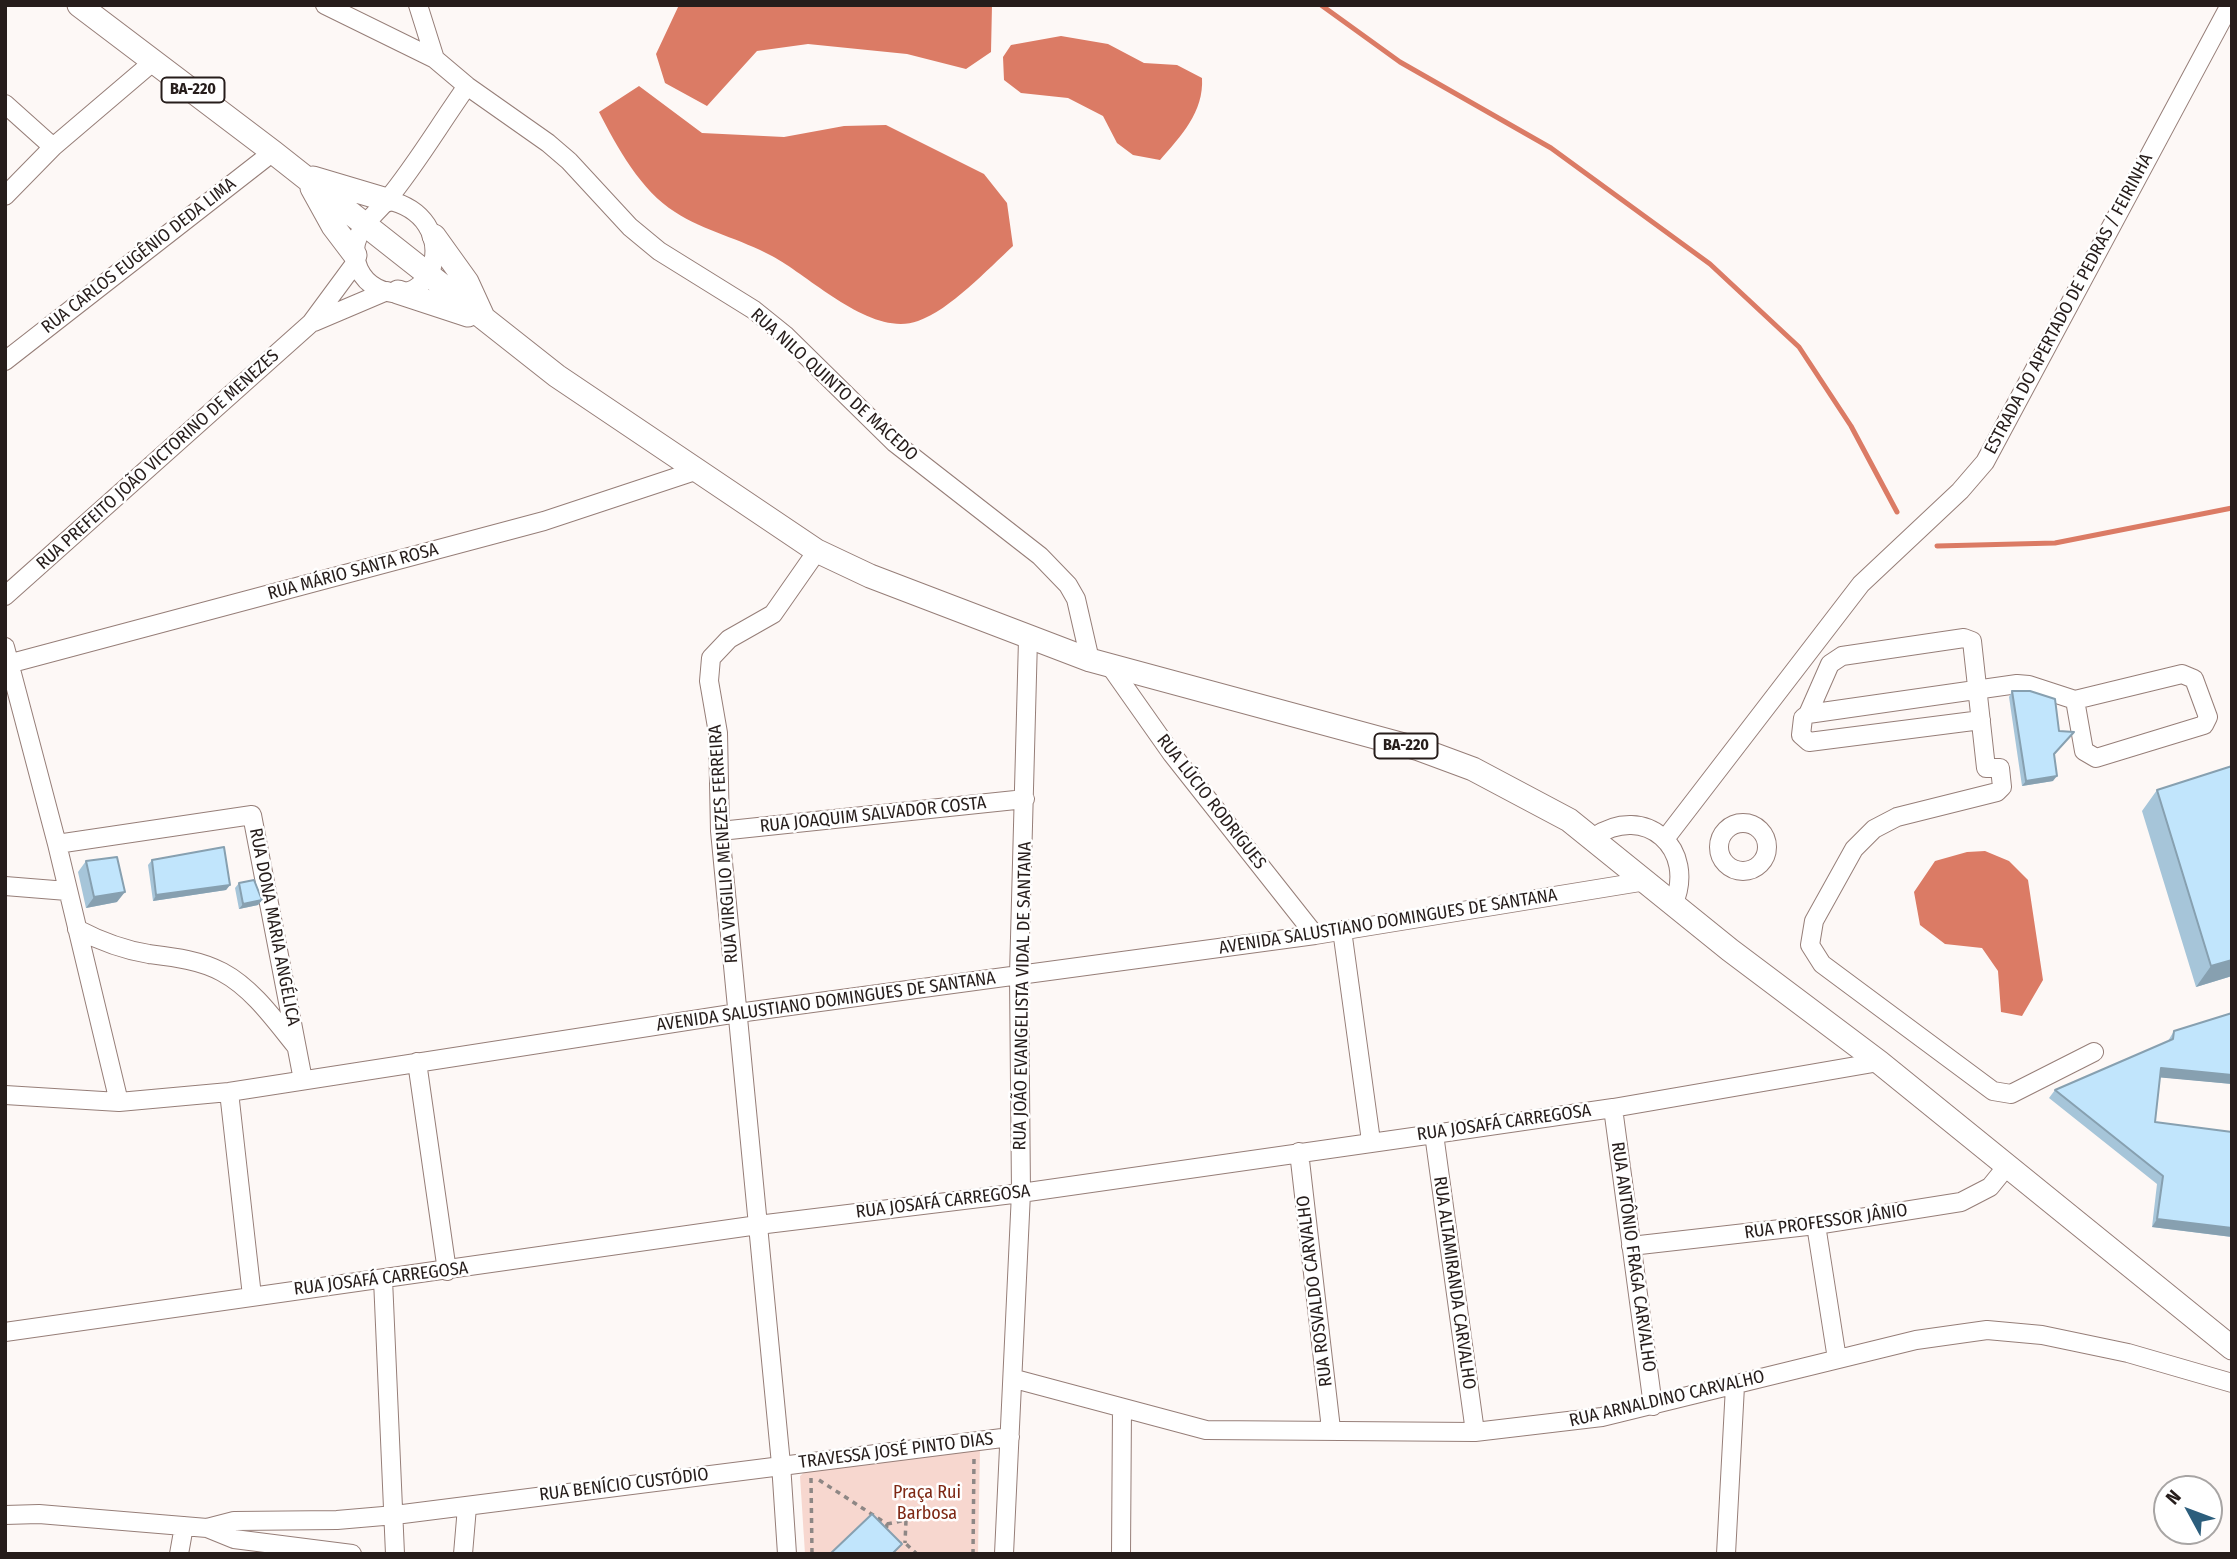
<!DOCTYPE html>
<html>
<head>
<meta charset="utf-8">
<style>
	body { margin:0 }
	#map { position:relative; width:2237px; height:1559px; overflow:hidden; background:#fdf8f6; font-family:"Fira Sans Condensed",sans-serif }
	canvas { display:block }
	.frame { position:absolute; inset:0; border:7px solid #261d1b; pointer-events:none }
	.north { position:absolute; left:2153px; top:1475px; width:70px; height:70px; box-sizing:border-box; background:#fff; border:2px solid #a8a5a4; border-radius:50%; rotate:311deg; font-size:19px; font-weight:700; line-height:28px; text-align:center; color:#261d1b }
	.north::after { content:''; display:block; margin:auto; width:24px; height:32px; background:#2c5e7c; clip-path:polygon(50% 0,100% 100%,50% 72%,0 100%) }
</style>
</head>
<body>
<div id="map">
<canvas width="2237" height="1559"></canvas>
<div class="frame"></div>
<div class="north">N</div>
</div>
<script>
const c = document.querySelector('canvas').getContext('2d');
c.lineJoin = 'round';
function fill(path, color) {
  c.fillStyle = color;
  c.fill(path, 'evenodd');
}
function strokePath(path, color, width, dash) {
  c.strokeStyle = color;
  c.lineWidth = width;
  c.lineCap = dash ? 'butt' : 'round';
  c.setLineDash(dash || []);
  c.stroke(path);
}
function write(font, color, halo, rows, align = 'center') {
  c.font = font + ' "Fira Sans Condensed",sans-serif';
  c.lineWidth = 5;
  c.setLineDash([]);
  c.textBaseline = 'middle';
  c.strokeStyle = halo;
  c.fillStyle = color;
  for (const [text, x, y, turn = 0] of rows) {
    c.save();
    c.translate(x, y);
    c.rotate((+turn || 0) * Math.PI / 180);
    c.textAlign = isNaN(turn) ? turn : align;
    if (halo) c.strokeText(text, 0, 0);
    c.fillText(text, 0, 0);
    c.restore();
  }
}
const green = new Path2D(`
	M980,1449l-2,105h-173l-5,-78 14,-12z`);
const water = new Path2D(`
	M679,5h313l-1,47 -25,17 -59,-15 -99,-10 -51,7 -50,55 -42,-23 -9,-29z
	M1061,36l47,8 36,19 33,2 25,13c2,34 -21,58 -42,82l-27,-5 -16,-12 -14,-27 -35,-18 -47,-5 -17,-13 -1,-23 8,-12z
	M639,86l63,47 82,4 60,-11 42,-1 98,49 23,29 6,43c-25,23 -63,64 -95,75 -47,17 -108,-45 -146,-65 -31,-17 -68,-25 -97,-44 -34,-21 -58,-65 -76,-100z
	M1985,851l24,10 19,19 15,100 -21,36 -21,-4 -3,-41 -16,-23 -37,-4 -25,-19 -6,-33 21,-31 32,-9z`);
const stream = new Path2D(`
	M1321,5l79,57 151,86 159,116 89,83 52,79 46,86
	M1937,546l118,-3 177,-35`);
const path = new Path2D(`
	M811,1478l1,76
	M819,1480l68,44 -1,8
	M887,1524l19,-4 -1,23
	M897,1544l8,-1 12,11
	M973,1554l1,-96`);
const minor = new Path2D(`
	M325,5l110,54 32,27 81,57 21,18 61,66 29,24 95,59 31,25 110,108 145,113 28,29 8,14 14,61
	M418,5l17,54
	M5,104l48,43
	M5,196l48,-49 101,-86
	M387,200c78,17 49,117 -10,88 -16,-8 -25,-27 -21,-45 4,-18 20,-29 31,-43 29,-35 53,-76 80,-114
	M314,322l73,-31
	M5,361l268,-209
	M5,596l306,-273 45,-61
	M5,647l52,197 62,258
	M8,664l536,-143 151,-50
	M1110,666l62,88 143,181
	M1808,714l22,-50 12,-8 122,-18 8,3 14,127h14l2,19 -5,5 -100,25 -23,12 -20,20 -40,72 -4,24 12,19 171,127 18,3 83,-42
	M1981,720l-172,22 -8,-7 2,-17 5,-4 209,-30 12,1 46,15 107,-26 12,5 14,38 -4,8 -108,33 -12,-7 -9,-51
	M1719 847a24 24 0 1 1 48 0a24 24 0 1 1-48 0Z
	M720,831l305,-32
	M1594,837c51,-35 104,12 79,68
	M1665,839l196,-255 99,-93 25,-29 245,-457
	M57,844l195,-29 51,265
	M5,886l62,5
	M77,929c21,11 47,21 72,25 24,3 51,6 73,18 30,16 52,47 73,73
	M1342,930l29,211
	M417,1062l30,209
	M229,1092l23,204
	M5,1095l114,7 110,-10 509,-79 577,-78 331,-54
	M1613,1108l40,298
	M1434,1134l41,298
	M1299,1152l32,277
	M1816,1225l21,134
	M1631,1246l185,-21 145,-23 29,-15 17,-21
	M383,1279l12,275
	M5,1332l753,-107 263,-32 413,-59 179,-26 266,-46
	M1015,1379l191,51 269,2 127,-15 314,-77 71,-10 55,5 86,18 104,30
	M5,1515l34,-1 168,14 27,11 118,15
	M207,1528l27,-7 103,-1 58,-5 615,-78
	M179,1554l5,-28
	M463,1554l4,-47
	M787,1554l-6,-90 -61,-633 -2,-98 -9,-52 2,-23 18,-19 44,-25 44,-63
	M1004,1554l17,-361 -2,-218 9,-336
	M1121,1554l1,-146
	M1726,1554l9,-168`);
const major = new Path2D(`
	M79,5l194,147 284,224 260,175 53,25 220,84 329,89 54,20 96,51 161,130 149,112 353,286
	M313,178l74,22
	M312,188l21,38 22,29
	M434,236l33,46 16,35
	M398,292l70,23`);
const wall = new Path2D(`
	M2012,691l47,40 15,1 -20,23 -1,26 -31,5 -13,-89z
	M2157,790l75,186 -36,11 -54,-176z
	M152,860l78,25 -4,5 -73,11 -5,-36z
	M86,861l31,41 -31,6 -8,-36z
	M239,883l23,17 -4,5 -19,4 -4,-21z
	M2232,1013v71l-72,-7 -5,45 77,10v105l-80,-10 5,-43 -108,-86 6,-8 113,-49 6,-10z`);
const shadedWall = new Path2D(`
	M2057,776l-4,5 -31,5 4,-5z
	M230,885l-4,5 -73,11 3,-6z
	M125,892l-8,10 -31,6 8,-11z
	M262,900l-4,5 -19,4 4,-5z
	M2232,960v16l-36,11 15,-21z
	M2161,1068l71,7v9l-77,-7z
	M2157,1219l75,9v9l-80,-10z`);
const building = new Path2D(`
	M2012,691h18l25,8 4,32 15,1 -20,22 3,22 -31,5z
	M2232,766v194l-21,6 -54,-176z
	M224,847l6,38 -74,10 -4,-35z
	M117,857l8,35 -31,5 -8,-36z
	M254,880l8,20 -19,4 -4,-21z
	M2232,1013v62l-71,-7 -6,54 77,10v96l-75,-9 6,-43 -108,-86 118,-51 1,-8z
	M872,1514l30,30 -10,10h-62z`);
const shields = [
	[193,90,63],
	[1406,746,63]
];
const shieldNames = [
	["BA-220",193,90],
	["BA-220",1406,746]
];
const streetNames = [
	["RUA CARLOS EUGÊNIO DEDA LIMA",139,256,-38],
	["ESTRADA DO APERTADO DE PEDRAS / FEIRINHA",2069,304,-62],
	["RUA NILO QUINTO DE MACEDO",834,385,42],
	["RUA PREFEITO JOÃO VICTORINO DE MENEZES",158,460,-42],
	["RUA MÁRIO SANTA ROSA",353,572,-15],
	["RUA LÚCIO RODRIGUES",1211,802,52],
	["RUA JOAQUIM SALVADOR COSTA",873,815,-6],
	["RUA VIRGILIO MENEZES FERREIRA",724,844,-94],
	["AVENIDA SALUSTIANO DOMINGUES DE SANTANA",1388,922,-9],
	["RUA DONA MARIA ANGÉLICA",274,927,79],
	["RUA JOÃO EVANGELISTA VIDAL DE SANTANA",1023,996,-89],
	["AVENIDA SALUSTIANO DOMINGUES DE SANTANA",826,1002,-8],
	["RUA JOSAFÁ CARREGOSA",1504,1123,-8],
	["RUA JOSAFÁ CARREGOSA",943,1202,-7],
	["RUA PROFESSOR JÂNIO",1826,1222,-8],
	["RUA ANTÔNIO FRAGA CARVALHO",1633,1257,82],
	["RUA JOSAFÁ CARREGOSA",381,1279,-7],
	["RUA ALTAMIRANDA CARVALHO",1454,1283,82],
	["RUA ROSVALDO CARVALHO",1315,1291,-97],
	["RUA ARNALDINO CARVALHO",1667,1399,-13],
	["TRAVESSA JOSÉ PINTO DIAS",896,1451,-7],
	["RUA BENÍCIO CUSTÓDIO",624,1485,-7]
];
const parkNames = [
	["Praça Rui",927,1493],
	["Barbosa",927,1514]
];
fill(green, '#f7d7cf');
fill(water, '#db7b65');
strokePath(stream, '#db7b65', 5);
strokePath(minor, '#967e78', 20);
strokePath(major, '#967e78', 25);
strokePath(path, '#8e8785', 3.5, [5, 5]);
strokePath(minor, '#fff', 18);
strokePath(major, '#fff', 23);
fill(wall, '#a6c5d9');
fill(shadedWall, '#87a0b0');
fill(building, '#c1e5fc');
strokePath(building, '#87a0b0', 2);
for (const [x, y, w] of shields) {
  const box = new Path2D();
  box.roundRect(x - w / 2, y - 12.5, w, 25, 5);
  c.fillStyle = '#fff';
  c.fill(box);
  strokePath(box, '#261d1b', 2);
}
write('bold 16px', '#261d1b', null, shieldNames);
write('18px', '#261d1b', '#fff', streetNames);
write('18px', '#7e2814', '#fff', parkNames);
</script>
</body>
</html>
